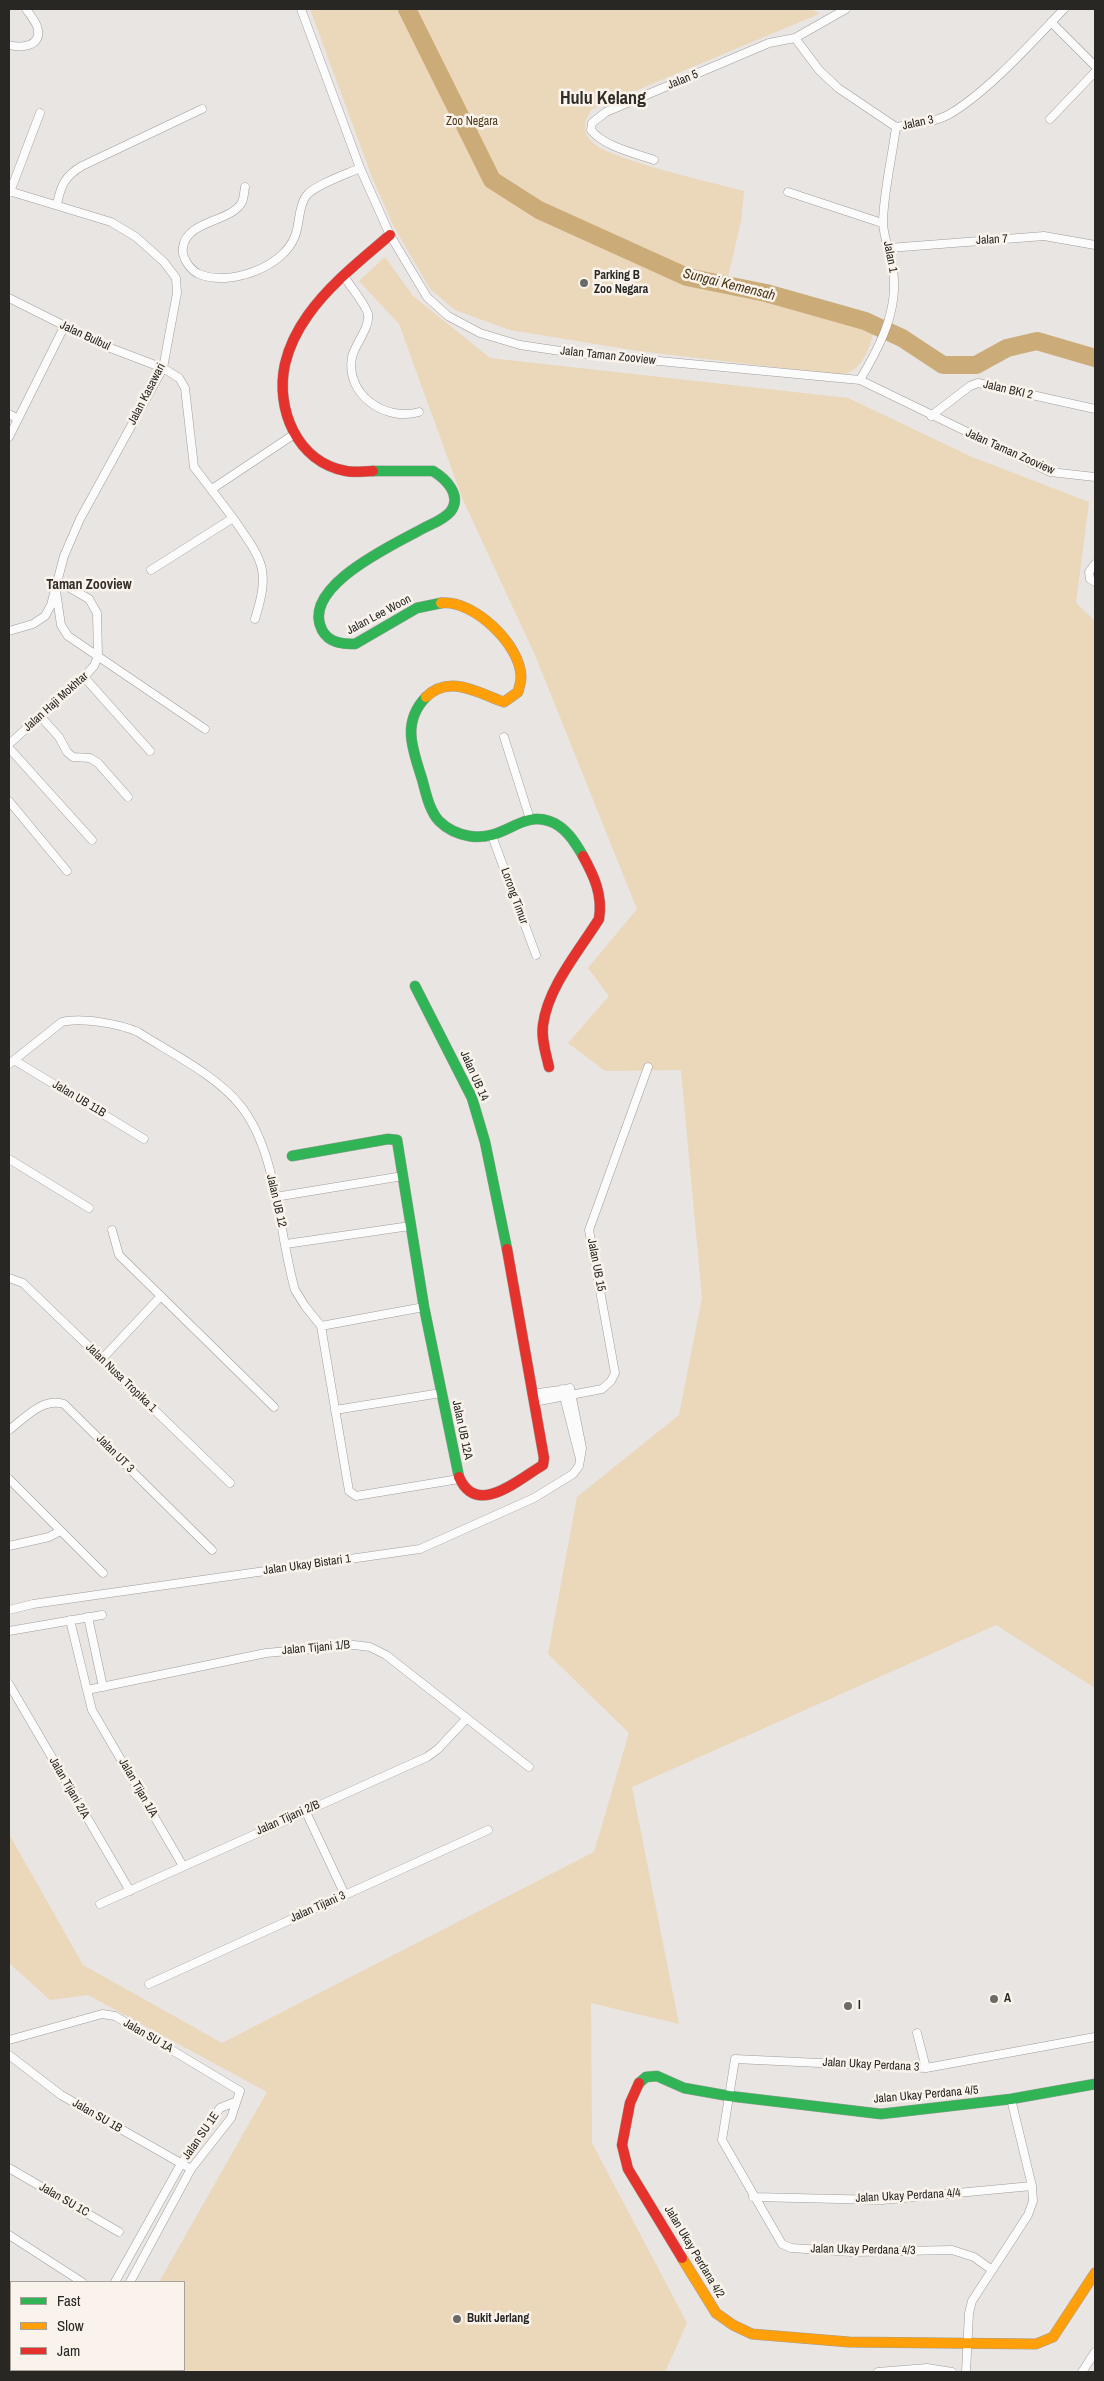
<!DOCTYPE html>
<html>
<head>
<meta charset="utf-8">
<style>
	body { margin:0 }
	#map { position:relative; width:1104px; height:2381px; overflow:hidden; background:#e8e5e2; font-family:"Archivo Narrow",sans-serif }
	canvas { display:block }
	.frame { position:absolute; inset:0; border:10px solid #292724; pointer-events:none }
	.legend { position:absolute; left:10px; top:2281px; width:175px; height:90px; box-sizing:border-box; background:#f9f3eb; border:1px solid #a6a19b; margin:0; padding:6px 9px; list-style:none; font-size:15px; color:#292724 }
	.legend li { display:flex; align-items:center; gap:10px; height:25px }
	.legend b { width:25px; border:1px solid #a6a19b }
</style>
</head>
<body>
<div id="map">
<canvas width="1104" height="2381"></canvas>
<div class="frame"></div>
<ul class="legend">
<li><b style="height:6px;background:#30b455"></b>Fast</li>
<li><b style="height:6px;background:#ff9f0a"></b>Slow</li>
<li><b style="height:6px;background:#e5322d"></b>Jam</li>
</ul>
</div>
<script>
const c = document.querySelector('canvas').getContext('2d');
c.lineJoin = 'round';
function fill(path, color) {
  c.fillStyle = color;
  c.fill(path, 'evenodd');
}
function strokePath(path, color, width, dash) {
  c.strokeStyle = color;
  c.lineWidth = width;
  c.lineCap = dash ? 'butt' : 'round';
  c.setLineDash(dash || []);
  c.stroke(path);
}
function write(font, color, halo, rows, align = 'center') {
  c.font = font + ' "Archivo Narrow",sans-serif';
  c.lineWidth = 5;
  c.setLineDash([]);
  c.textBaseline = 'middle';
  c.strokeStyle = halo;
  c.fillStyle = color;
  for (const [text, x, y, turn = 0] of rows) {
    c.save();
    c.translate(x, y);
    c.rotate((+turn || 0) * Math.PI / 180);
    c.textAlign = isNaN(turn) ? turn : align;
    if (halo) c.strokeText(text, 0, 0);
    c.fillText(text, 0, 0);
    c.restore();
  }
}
const green = new Path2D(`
	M310,9h503l6,5 -227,95c-9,12 -10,23 1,34 18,17 122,40 151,48l-3,30 -16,69 101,17 51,16c-7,20 -11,46 -35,52l-204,-24 -128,-21 -55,-20 -25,-21 -36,-62 -22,-50z
	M385,257l28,39 77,62 358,40 124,59 117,45 -13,101 19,18v1067l-99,-63 -364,162 47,237 -88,-21 1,140 95,180 -22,49h-524l-1,-2h44v-88h-25l108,-190 -179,-97 -38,5 -41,-37v-129l74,131 139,78 372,-191 35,-119 -81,-79 29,-157 102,-82 23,-117 -21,-228 -76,1 -37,-28 41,-47 -21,-28 49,-59 -102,-254 -72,-155 -64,-176 -40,-43z`);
const river = new Path2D(`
	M407,9l85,171 47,30 148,67 79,16 99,28 37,17 41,27h33l31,-17 30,-7 58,17`);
const street = new Path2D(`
	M301,9l59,159 30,67 37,62 21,19 32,17 40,12 54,8 286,27 190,92 45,5
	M1051,22l44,44
	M795,38l24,32 19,18 58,39c18,-3 36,-4 52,-12 39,-22 85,-74 116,-106
	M9,45c11,3 32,2 29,-15 -1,-8 -8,-15 -12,-21
	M1050,119l45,-47
	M654,160c-20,-7 -49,-13 -63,-30l1,-7 14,-11 163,-69 26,-5 51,-29
	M245,187c-1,5 -1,11 -3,15 -10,20 -55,18 -59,45 -2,10 7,23 16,27 30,13 85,-7 96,-38 5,-12 3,-29 11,-40 8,-11 41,-22 54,-28
	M9,191l102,31 25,15 28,25 12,16 1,15 -14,75 -83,151 -16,37 -13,49 -6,11 -12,8 -24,7
	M10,192l30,-79
	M788,192l94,31
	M57,204c4,-19 8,-28 25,-38l120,-57
	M889,248l155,-12 51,9
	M344,276c5,9 22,29 24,38 2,14 -13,30 -16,43 -7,38 34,65 67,55
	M9,298l96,48 58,22 16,10 6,10 9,79 39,51 -82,52
	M860,380c20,-34 39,-70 33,-110 -2,-12 -11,-40 -10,-49 1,-31 9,-63 13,-94
	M9,414l9,5
	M931,416l39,-30 8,-3 117,26
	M9,437l55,-110
	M212,489l81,-54
	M233,518c29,42 38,50 22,101
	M1095,564l-6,8 1,7 5,3
	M56,591l5,34 7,11 137,93
	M84,677l66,74
	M41,717l18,20 8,15 6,5 17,1 8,5 30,34
	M504,737l26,82
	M9,744l75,-67 10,-11 4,-10 -1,-43 -8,-14 -31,-18
	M9,748l83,92
	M9,801l58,70
	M492,836l44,119
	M14,1060l130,79
	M9,1064l53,-42c19,-5 58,2 76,10 31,20 78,43 102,73 38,47 38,127 55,185l10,16 16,20 28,165 7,5 103,-17
	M9,1159l80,49
	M275,1197l128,-21
	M112,1230l7,25 155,152
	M286,1244l124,-18
	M9,1278l14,5 207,200
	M321,1326l103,-19
	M101,1360l60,-64
	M562,1389l18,70
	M532,1394l35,-5
	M534,1402l68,-13 9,-8 4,-8 -26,-143 59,-163
	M335,1410l106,-17
	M9,1430c16,-12 34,-33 55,-26l148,146
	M9,1479l94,94
	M9,1546l40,-9 11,-6
	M9,1610l24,-6 387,-55 114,-51 39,-24 6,-8 3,-18 -12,-60
	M88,1617l15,70
	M70,1620l17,70
	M9,1631l93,-16
	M9,1684l121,207
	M305,1810l40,85
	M183,1866l-91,-156 -5,-20 179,-37 88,-8 16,2 16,8 143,112
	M100,1904l327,-147 11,-8 29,-31
	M149,1984l339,-154
	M917,2033l9,35
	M9,2040l93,-26 13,2 125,75 -9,27 -40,51 -61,113
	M9,2055l52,40 130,74
	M9,2168l110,64
	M753,2197l129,3 150,-14
	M9,2235l73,47
	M992,2270l-18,-13 -22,-7 -99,2 -62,-4 -9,-4 -60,-104 13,-81 191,9 169,-31
	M115,2282l66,-118 39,-56 15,-6
	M9,2350h2
	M118,2370l1,2
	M60,2372l2,-2
	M75,2372l2,-2
	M103,2372l2,-2
	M878,2372l49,-4 25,4
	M966,2372l3,-59 3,-12 56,-86 5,-14 -1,-15 -21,-87
	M1082,2372l13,-20`);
const fast = new Path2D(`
	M373,471h60c13,8 29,24 18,40 -7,9 -20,13 -29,18 -29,16 -122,58 -100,101 7,13 20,14 33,14l62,-36 24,-5
	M426,697c-25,26 -13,53 -4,82 4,14 7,31 17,42 8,8 19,13 30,15 35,6 51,-25 80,-15 16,5 26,21 34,35
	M415,986l57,112 13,44 22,107
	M292,1156l96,-17 9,1 27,167 35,170
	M639,2083l7,-6 11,-1 27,12 45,8 152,18 130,-15 84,-15`);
const slow = new Path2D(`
	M426,697c24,-23 52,-4 78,5l14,-10c1,-4 3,-10 3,-15 0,-32 -48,-78 -80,-74
	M682,2258l34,55 17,12 19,9 97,8 187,2 17,-7 42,-64`);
const jam = new Path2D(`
	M373,471c-9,0 -18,2 -27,0 -49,-9 -71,-62 -61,-107 4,-17 13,-35 23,-49 22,-31 53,-55 82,-80
	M549,1067c-3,-13 -8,-28 -6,-42 5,-38 36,-74 56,-106 4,-24 -5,-43 -16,-63
	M459,1477c18,41 60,2 84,-12l1,-7 -37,-209
	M639,2083l-9,20 -8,42 6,24 54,89`);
const markers = [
	[584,283,5,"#6c6a66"],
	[994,1999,5,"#6c6a66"],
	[848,2006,5,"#6c6a66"],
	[457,2319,5,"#6c6a66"]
];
const streetNames = [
	["Jalan 5",683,80,-22],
	["Jalan 3",918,123,-12],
	["Jalan 7",992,240,-3],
	["Jalan 1",890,257,79],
	["Jalan Bulbul",85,336,25],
	["Jalan Taman Zooview",608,356,6],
	["Jalan BKI 2",1008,390,13],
	["Jalan Kasawari",147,394,-63],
	["Jalan Taman Zooview",1010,452,24],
	["Jalan Lee Woon",379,615,-28],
	["Jalan Haji Mokhtar",56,702,-42],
	["Lorong Timur",514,896,70],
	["Jalan UB 14",474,1076,66],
	["Jalan UB 11B",79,1099,31],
	["Jalan UB 12",276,1201,77],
	["Jalan UB 15",596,1265,79],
	["Jalan Nusa Tropika 1",121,1378,44],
	["Jalan UB 12A",462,1430,78],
	["Jalan UT 3",115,1454,45],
	["Jalan Ukay Bistari 1",307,1565,-8],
	["Jalan Tijani 1/B",316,1648,-5],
	["Jalan Tijani 2/A",69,1788,60],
	["Jalan Tijan 1/A",138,1788,60],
	["Jalan Tijani 2/B",288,1818,-24],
	["Jalan Tijani 3",318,1907,-24],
	["Jalan SU 1A",148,2036,30],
	["Jalan Ukay Perdana 3",871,2065,3],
	["Jalan Ukay Perdana 4/5",926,2095,-5],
	["Jalan SU 1B",97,2116,30],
	["Jalan SU 1E",201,2136,-55],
	["Jalan Ukay Perdana 4/4",908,2196,-3],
	["Jalan SU 1C",64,2200,30],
	["Jalan Ukay Perdana 4/3",863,2250,1],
	["Jalan Ukay Perdana 4/2",694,2252,59]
];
const parkNames = [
	["Zoo Negara",472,122]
];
const poiNames = [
	["Parking B",594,276],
	["Zoo Negara",594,290],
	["A",1004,1999],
	["I",858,2006],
	["Bukit Jerlang",467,2319]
];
const waterNames = [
	["Sungai Kemensah",729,285,14]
];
const neighbourhoodNames = [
	["Taman Zooview",89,585]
];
const districtNames = [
	["Hulu Kelang",603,99]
];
fill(green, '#ebd7ba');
strokePath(river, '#cbab78', 18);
strokePath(street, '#9f9d9a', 9);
strokePath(fast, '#9f9d9a', 11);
strokePath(slow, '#9f9d9a', 11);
strokePath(jam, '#9f9d9a', 11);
strokePath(street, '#fcfbfb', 8);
strokePath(fast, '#30b455', 10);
strokePath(slow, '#ff9f0a', 10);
strokePath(jam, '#e5322d', 10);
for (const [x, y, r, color] of markers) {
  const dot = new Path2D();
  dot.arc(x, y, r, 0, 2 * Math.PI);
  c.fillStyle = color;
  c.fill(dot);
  strokePath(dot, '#f9f3eb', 2);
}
write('12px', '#292724', '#f9f3eb', streetNames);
write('12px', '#503c1d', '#f9f3eb', parkNames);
write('bold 12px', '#292724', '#f9f3eb', poiNames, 'left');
write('italic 14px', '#4c3819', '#f9f3eb', waterNames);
write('bold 14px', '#322d27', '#f9f3eb', neighbourhoodNames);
write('bold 18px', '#322d27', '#f9f3eb', districtNames);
</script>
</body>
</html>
